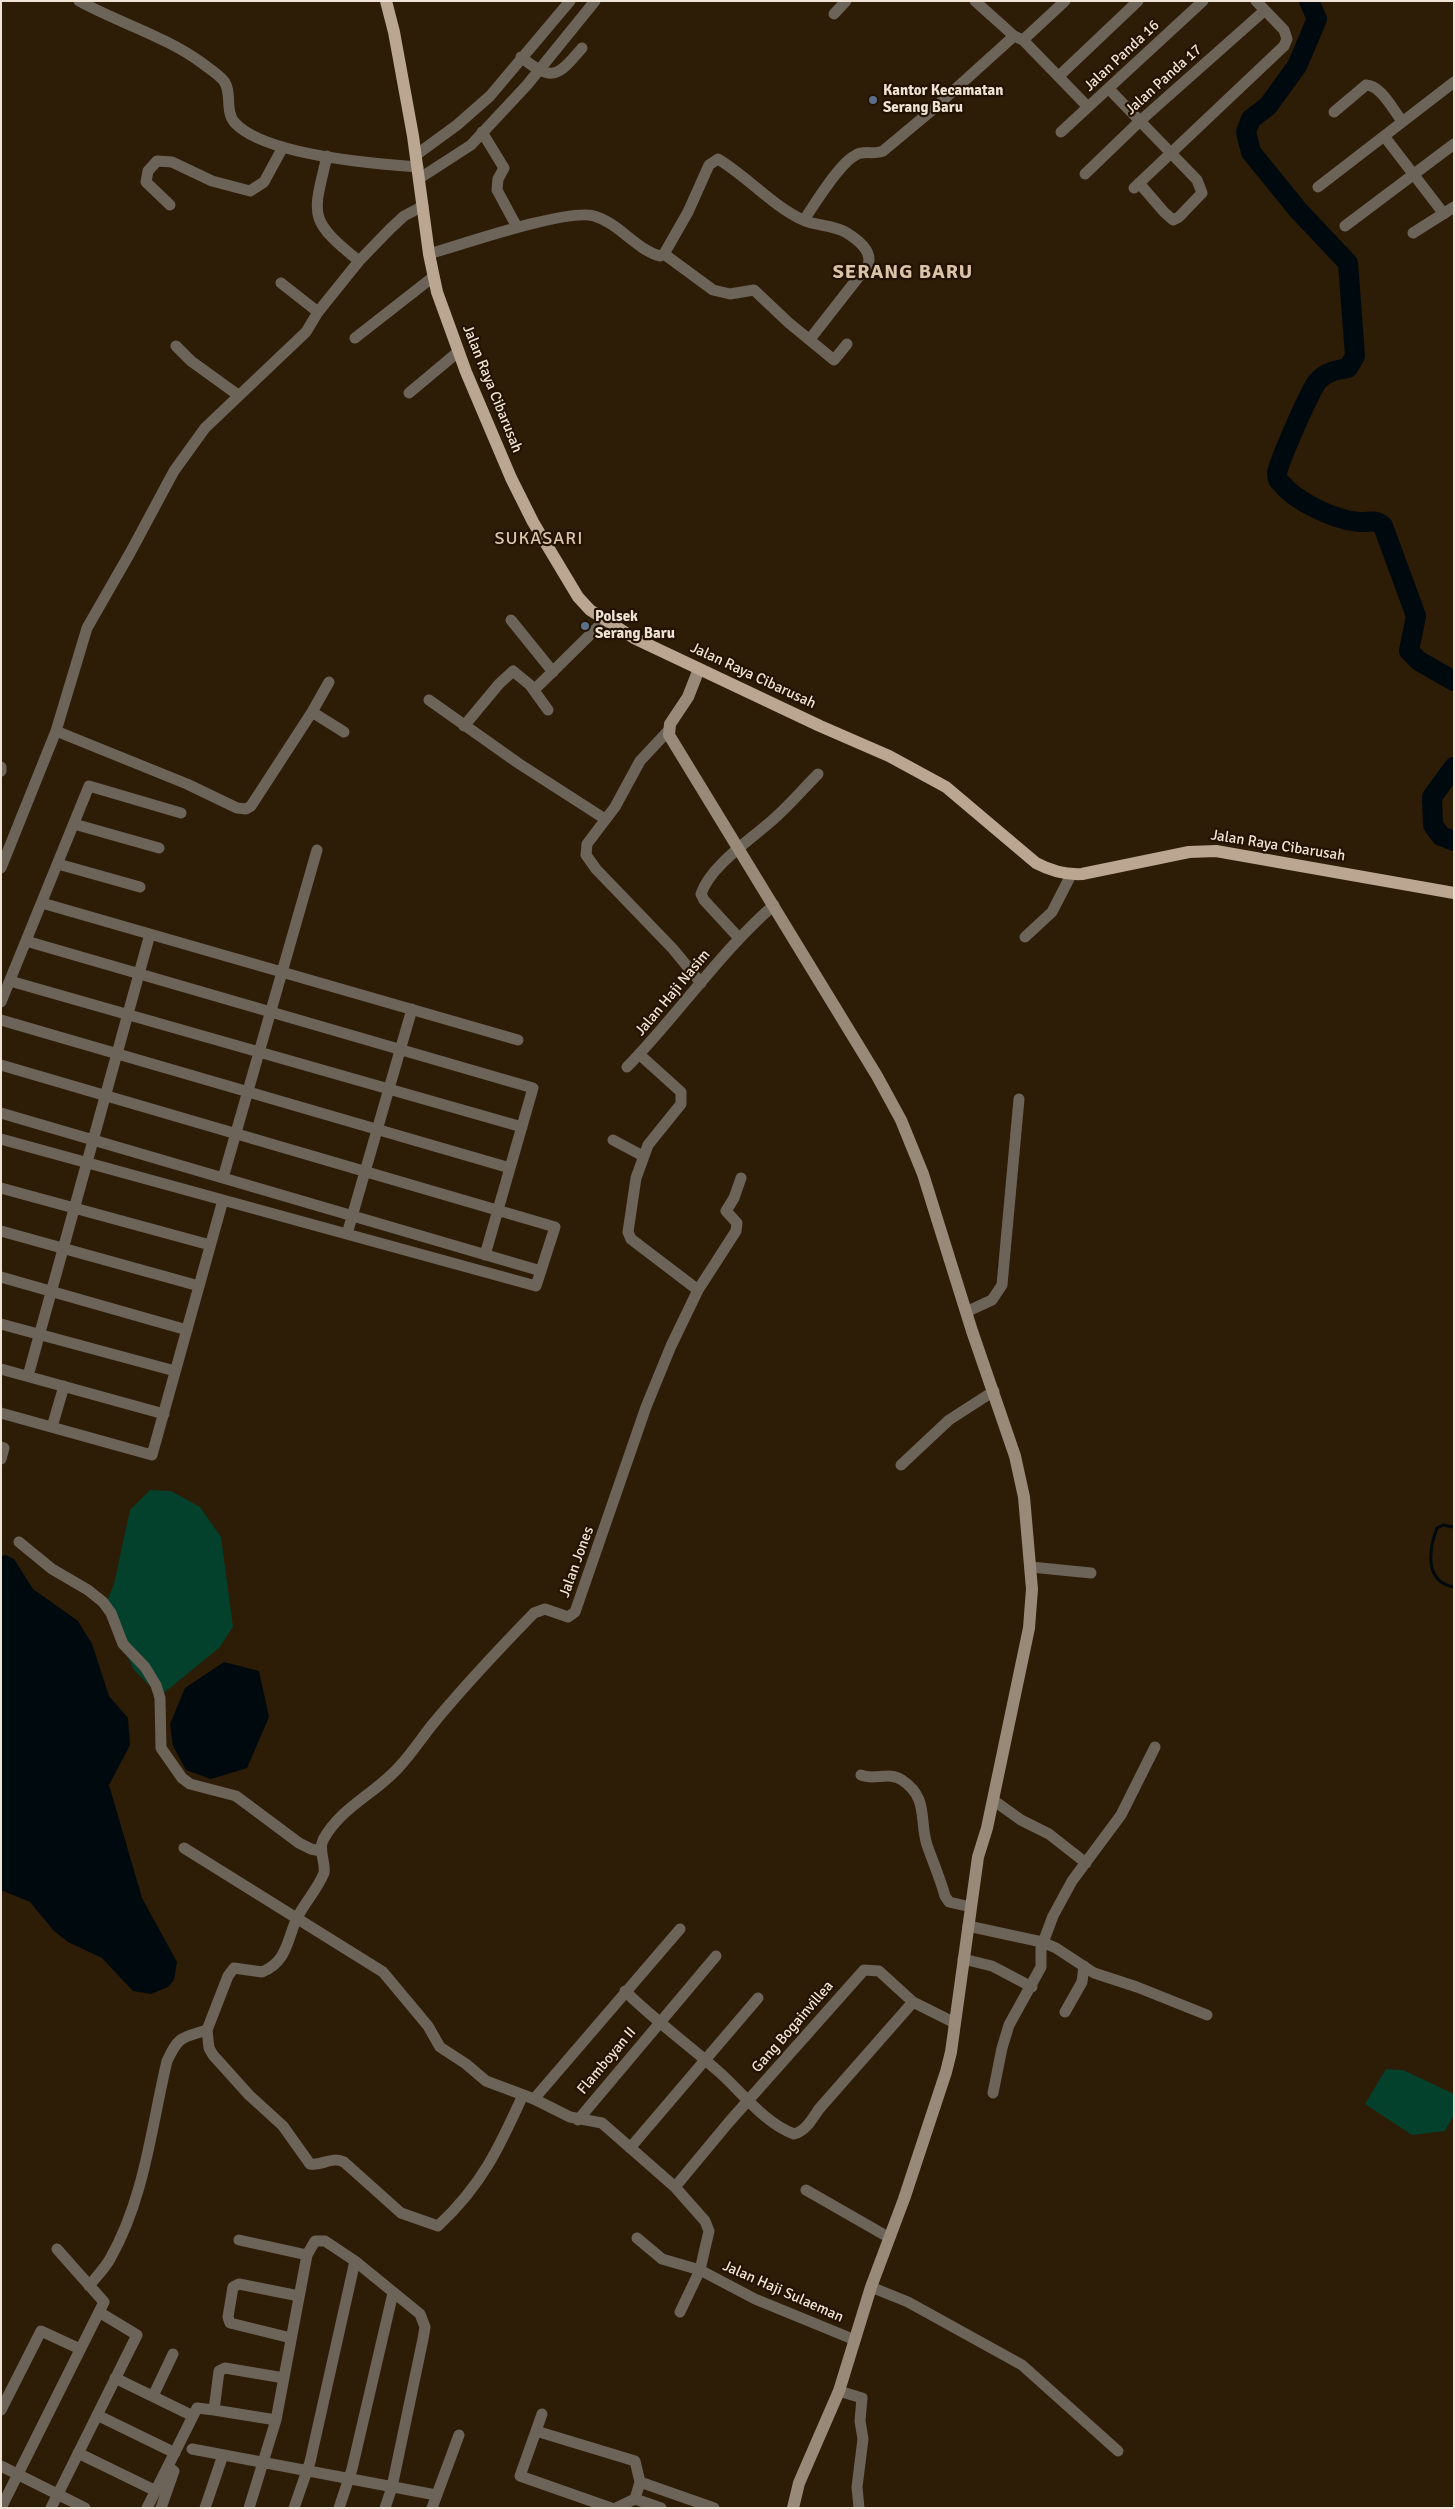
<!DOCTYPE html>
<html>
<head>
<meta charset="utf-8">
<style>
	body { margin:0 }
	#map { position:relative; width:1455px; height:2509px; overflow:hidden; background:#2d1c06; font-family:Signika,sans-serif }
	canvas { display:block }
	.frame { position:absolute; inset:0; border:2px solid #efe3d6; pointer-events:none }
</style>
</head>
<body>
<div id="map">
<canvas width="1455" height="2509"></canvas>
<div class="frame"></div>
</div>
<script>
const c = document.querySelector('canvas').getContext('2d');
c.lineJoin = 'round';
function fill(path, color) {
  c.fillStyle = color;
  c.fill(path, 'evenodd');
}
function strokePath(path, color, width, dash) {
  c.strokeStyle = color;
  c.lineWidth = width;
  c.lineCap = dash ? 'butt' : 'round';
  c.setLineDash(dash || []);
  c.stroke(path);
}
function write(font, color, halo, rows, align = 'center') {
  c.font = font + ' Signika,sans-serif';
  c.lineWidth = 4.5;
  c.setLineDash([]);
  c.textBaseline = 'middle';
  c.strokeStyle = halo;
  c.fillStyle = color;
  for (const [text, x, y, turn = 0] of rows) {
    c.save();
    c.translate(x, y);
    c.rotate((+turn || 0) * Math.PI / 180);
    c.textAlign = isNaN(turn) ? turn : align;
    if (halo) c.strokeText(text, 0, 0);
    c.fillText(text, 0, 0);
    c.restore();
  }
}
const green = new Path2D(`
	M150,1490l21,1 29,16 21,30 12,90 -14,21 -59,48 -26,-26 -30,-61 10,-25 16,-74z
	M1386,2069l17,1 51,24v21l-9,16 -33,4 -47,-31z`);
const water = new Path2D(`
	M6,1555l8,4 19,30 45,32 14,23 17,52 19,22 2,27 -21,40 33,113 35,64 -3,18 -6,7 -17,7 -18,-3 -31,-33 -34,-16 -14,-11 -24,-29 -29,-12v-334z
	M224,1662l35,9 10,46 -22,51 -36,11 -25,-9 -13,-24 -3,-22 15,-36z`);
const stream = new Path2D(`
	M1454,1527l-11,-2 -6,3c-8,21 -13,54 17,59`);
const river = new Path2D(`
	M1309,1l8,18 -20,47 -29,40 -17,13 -5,13 5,20 47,58 50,53 7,93 -7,12c-12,2 -23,4 -31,14 -8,11 -37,77 -40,91 0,4 1,8 4,10 15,19 54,37 78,39 10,1 15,-4 24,4l33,90 -7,35 10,10 35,20
	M1454,767l-22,30 1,28 8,11 13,5`);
const street = new Path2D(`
	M79,1c40,22 86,35 123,62 6,5 15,10 21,17 10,11 1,31 12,43 30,32 140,41 183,44
	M975,1l39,35 9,4 42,-39
	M834,14l12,-13
	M1023,40l65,67
	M521,57c32,26 37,19 61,-9
	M1059,76l79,-75
	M1109,89l88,91 5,13 -23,24 -6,3 -9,-8 -25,-29
	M1334,112l32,-27c15,0 27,25 36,36
	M482,132l22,36 -6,11 -1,11 20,37
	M1061,132l142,-131
	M1384,136l60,78
	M416,155l41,-30 33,-29 80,-95
	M327,156c-14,60 -20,63 32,105
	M1085,174l55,-53 124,-110
	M420,178l51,-33 56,-60 68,-84
	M1318,187l136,-105
	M1134,188l150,-142 3,-7 -3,-9 -28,-29
	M170,205l-24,-23 2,-11 9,-10 15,1 40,19 38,10 14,-9 19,-35
	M804,220c10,-15 36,-58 52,-65 8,-5 18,0 27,-4l48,-40 83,-75
	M1345,226l109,-82
	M1413,233l41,-26
	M429,254c32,-9 138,-46 165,-38 25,7 41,33 66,40l4,-2 24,-42 21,-47 9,-6c30,18 53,46 85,61 13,6 31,5 44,13 11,7 26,18 21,32l-58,74
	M664,254l49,36 17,4 24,-4 35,33 45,37 13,-16
	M281,283l37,29
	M355,338l78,-61
	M176,346l15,15 47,34
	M409,393l49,-41
	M511,620l42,52
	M534,690l70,-69
	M429,700l89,63 87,56
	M312,712l32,20
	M464,726l35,-42 14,-13 17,14 18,25
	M669,730l-29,31 -25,46 -28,37 -1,11 10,14 77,80 28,34
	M56,731l131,53 50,24 9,1 5,-3 61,-94 17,-30
	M1,767v4
	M74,824l85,24
	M58,864l82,23
	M1,868l55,-137 31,-103 43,-75 44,-82 31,-43 101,-96 12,-20 41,-51 31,-32 14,-13 19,-10
	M42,903l476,137
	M738,937l-34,-37 -3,-6c10,-30 54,-57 76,-78 14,-13 27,-28 41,-42
	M1025,937l27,-25 19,-37
	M26,941l507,147 -48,167
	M10,981l512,146
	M1,1002l88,-216 92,27
	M1,1020l509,148
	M639,1054l42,38v12l-33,41 -12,33 -8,54 3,7 67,51
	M1,1065l554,162 -19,59 -535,-147
	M627,1067c51,-52 92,-114 147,-162
	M1,1113l540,158
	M613,1140l30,16
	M223,1178l94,-328
	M1,1188l209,57
	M1,1231l198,55
	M347,1234l65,-225
	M1,1277l186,53
	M966,1312l26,-12 10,-15 17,-186
	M1,1324l174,47
	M1,1369l163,45
	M28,1376l122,-442
	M1,1413l151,42 71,-255
	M52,1427l12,-41
	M1,1447l3,1 -3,11
	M901,1465l48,-45 45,-29
	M19,1542l33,27 36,21 15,12 8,11 12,31 22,23 11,18 4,13 1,50 21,30 8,6 46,12 63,47 12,6 10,2
	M1031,1567l60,6
	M861,1775c13,6 28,-4 41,5 27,18 17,40 25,65 6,17 13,33 18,51l4,6 22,5
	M993,1800l28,20 28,14 37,29
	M184,1848l199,124 45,54 12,21 26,17 20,17 48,18 36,18 32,6 73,64 30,34 4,10 -9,39 -20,42
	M968,1926l74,16 14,6 38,25 43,14 70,28
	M963,1959l29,7 40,21
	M625,1991c29,29 63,53 93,80 24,21 45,51 76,63 12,-3 18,-15 25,-25l94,-107
	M1065,2012l17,-30 2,-16
	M207,2030l2,18 4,7 36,40 34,31 27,38c12,2 22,-8 34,-2l57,51 37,13c44,-41 61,-78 85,-131
	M993,2093l9,-45 7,-23 32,-58v-19l12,-32 19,-35 49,-66 34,-68
	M534,2099l146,-170
	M578,2120l138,-164
	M630,2148l128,-150
	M675,2187l54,-65 135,-152 15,1 34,31 42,21
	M806,2190l82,47
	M637,2238l25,21 38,11 55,29 100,41
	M239,2240l68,15
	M89,2286c7,-9 16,-18 21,-27 35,-62 41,-131 57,-198 12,-26 15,-23 40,-31l21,-54 6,-8 28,4c26,-11 25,-33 35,-54 8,-16 20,-28 27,-45 2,-11 -6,-22 -1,-33 18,-33 52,-46 76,-73 12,-13 22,-28 33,-42 32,-39 67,-76 102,-112l11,-4 23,8 7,-5 71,-205 25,-61 27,-56 38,-59 1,-8 -11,-12 8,-13 7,-20
	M871,2287l37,15 114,63 96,86
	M291,2338l-61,-15 -2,-6 5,-30 6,-3 60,12
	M115,2378l78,38 4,-8 17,2
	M839,2391l23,7 -2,23 3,18 -6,48 2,21
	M153,2396l20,-42
	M1,2410l40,-79 39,18
	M542,2414l-22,62 91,32
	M97,2415l78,38
	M276,2420l-62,-10 5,-39 6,-3 59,10
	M536,2431l99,30 5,21 -5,17 -19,9
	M192,2449l244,46
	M78,2453l78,38
	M1,2466l84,42
	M640,2482l74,26
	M635,2499l26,9
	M1,2508l103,-206 -47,-53
	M51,2508l86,-173 -38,-23
	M147,2508l46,-92
	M161,2508l13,-37 -6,-4
	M205,2508l18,-53
	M249,2508l27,-88 31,-165 8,-14h10l30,20 65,53 5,13 -2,12 -31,148 -7,21
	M294,2508l16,-46 45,-201
	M339,2508l13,-39 41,-176
	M432,2508l27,-73`);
const secondary = new Path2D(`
	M699,669l-11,28 -18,27 -1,11 208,341 24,44 22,54 49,157 43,125 9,41 8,92 -3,39 -42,200 -9,29 -27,195 -5,20 -42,127 -33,88 -32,104 -40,92 -6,25`);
const primary = new Path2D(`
	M386,1l8,31 19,104 16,118 8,38 29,80 45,106 22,44 45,75 12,13 44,28 186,88 69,30 57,31 90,76c15,8 29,12 46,11l107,-22 27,-1 238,42`);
const markers = [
	[873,100,5,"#5c6f8a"],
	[585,626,5,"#5c6f8a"]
];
const streetNames = [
	["Jalan Panda 16",1122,56,-43],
	["Jalan Panda 17",1164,80,-42],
	["Jalan Raya Cibarusah",492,389,68],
	["Jalan Raya Cibarusah",753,676,25],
	["Jalan Raya Cibarusah",1278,846,9],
	["Jalan Haji Nasim",673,993,-50],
	["Jalan Jones",577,1562,-70],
	["Gang Bogainvillea",793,2027,-49],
	["Flamboyan II",607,2061,-50],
	["Jalan Haji Sulaeman",783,2292,24]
];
const poiNames = [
	["Kantor Kecamatan",883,91],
	["Serang Baru",883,108],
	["Polsek",595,617],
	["Serang Baru",595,634]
];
const quarterNames = [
	["SUKASARI",539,539]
];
const districtNames = [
	["SERANG BARU",903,273]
];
fill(green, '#04412d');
fill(water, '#00090e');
strokePath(stream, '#00090e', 3);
strokePath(river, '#00090e', 20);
strokePath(street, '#6c6359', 11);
strokePath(secondary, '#988979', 12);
strokePath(primary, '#baa691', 12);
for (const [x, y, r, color] of markers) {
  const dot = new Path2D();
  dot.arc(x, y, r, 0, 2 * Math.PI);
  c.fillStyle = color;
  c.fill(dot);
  strokePath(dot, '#231200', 2);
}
write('15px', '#efe3d6', '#231200', streetNames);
write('bold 15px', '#efe3d6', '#231200', poiNames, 'left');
c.letterSpacing = '1px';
write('18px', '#dbc3a9', '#231200', quarterNames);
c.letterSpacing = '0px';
c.letterSpacing = '1px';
write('bold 20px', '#dbc3a9', '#231200', districtNames);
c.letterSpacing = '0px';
</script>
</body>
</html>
